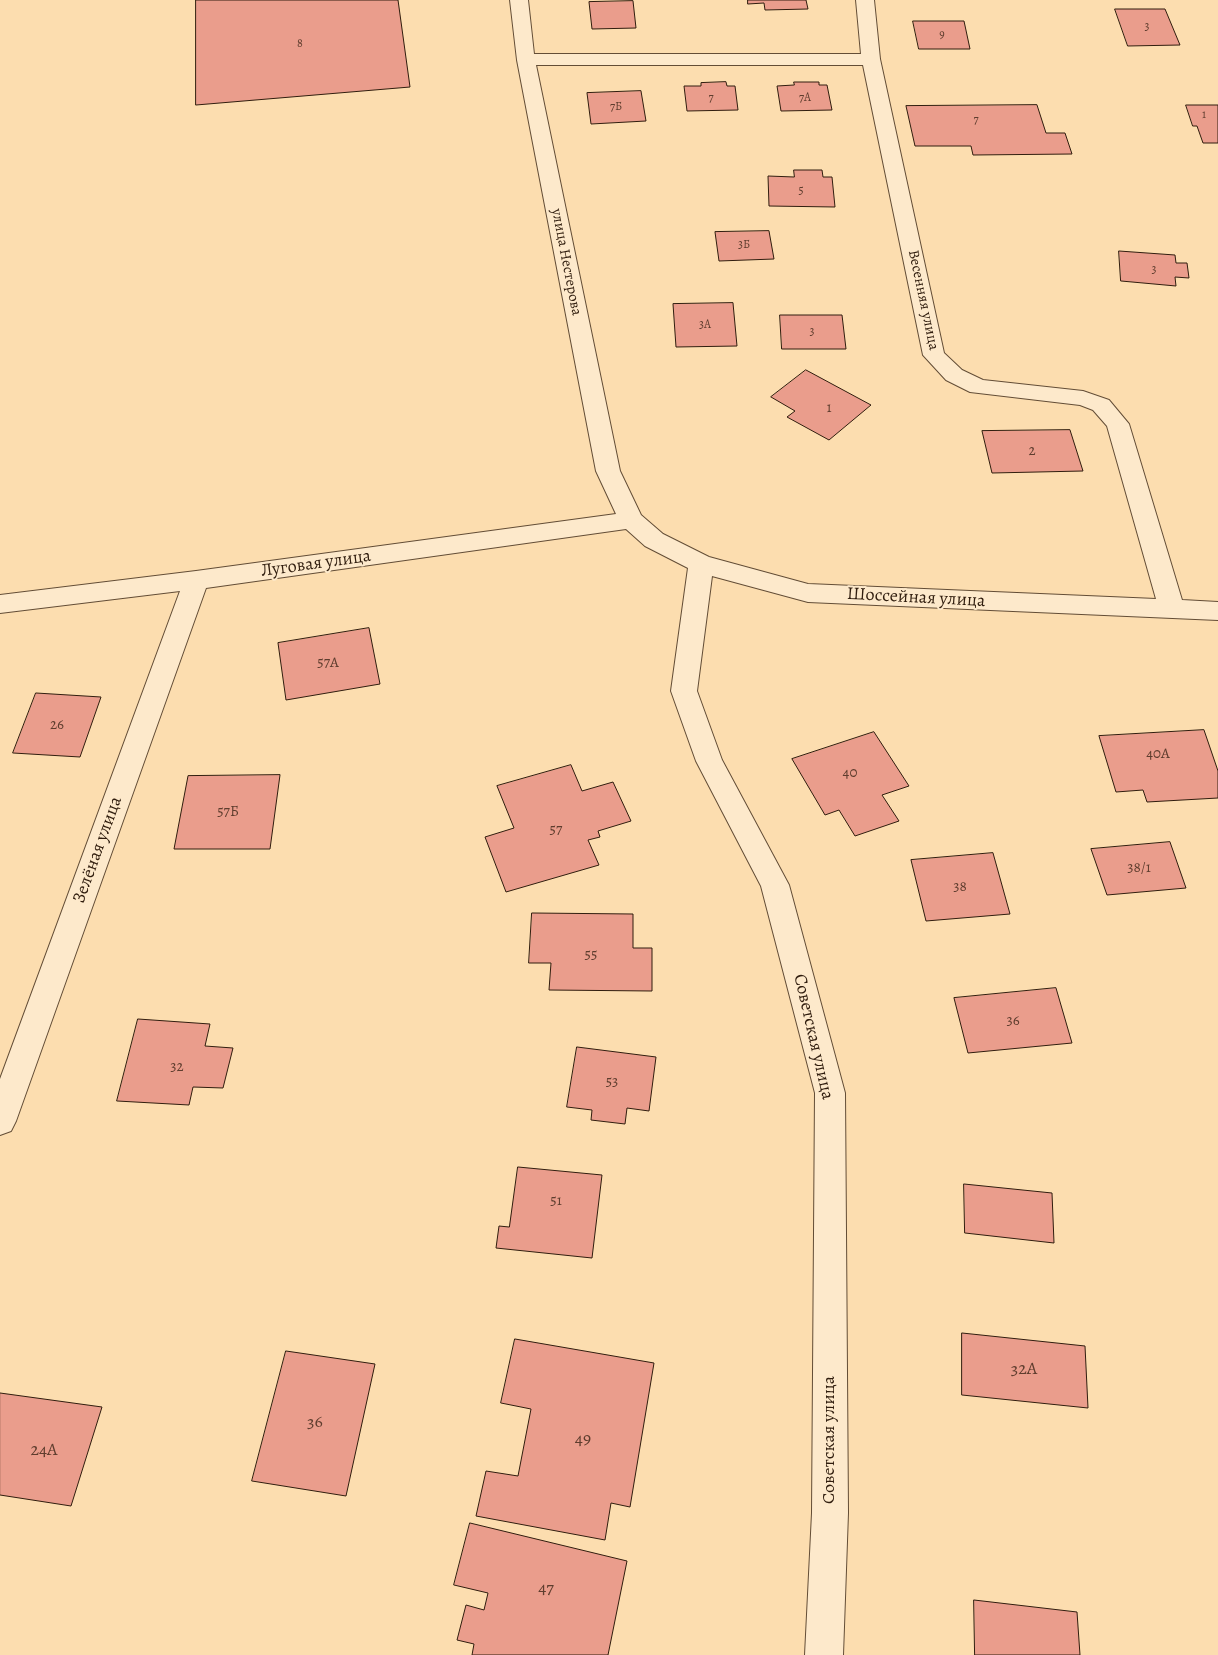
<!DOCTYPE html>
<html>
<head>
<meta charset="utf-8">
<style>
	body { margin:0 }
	canvas { display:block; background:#fcddaf }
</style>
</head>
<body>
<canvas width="1218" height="1655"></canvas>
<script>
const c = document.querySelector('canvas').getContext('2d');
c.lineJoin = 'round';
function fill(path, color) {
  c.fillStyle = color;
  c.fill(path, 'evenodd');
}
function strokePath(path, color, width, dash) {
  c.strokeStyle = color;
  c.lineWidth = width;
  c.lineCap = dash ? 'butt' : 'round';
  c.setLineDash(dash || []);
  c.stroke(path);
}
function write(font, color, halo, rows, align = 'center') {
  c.font = font + ' Alegreya,serif';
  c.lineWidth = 4;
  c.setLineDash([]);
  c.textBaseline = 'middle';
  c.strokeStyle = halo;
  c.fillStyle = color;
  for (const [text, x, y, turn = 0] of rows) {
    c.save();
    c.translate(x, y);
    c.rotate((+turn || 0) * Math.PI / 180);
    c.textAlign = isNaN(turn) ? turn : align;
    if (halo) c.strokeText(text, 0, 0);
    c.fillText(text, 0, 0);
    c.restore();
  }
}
const building = new Path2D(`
	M196,0h202l12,87 -214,18z
	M748,0h58l2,9 -43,1 -1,-7 -16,1z
	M633,1l3,27 -44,1 -3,-27z
	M1115,9h50l15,36 -52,1z
	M913,21h51l6,28h-51z
	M726,82l1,4h8l3,24 -51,1 -3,-25h17v-3z
	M794,82h25v3h8l5,25 -51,1 -4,-25 17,-1z
	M641,91l5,30 -55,3 -4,-31z
	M1037,105l9,28h19l7,21 -99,1 -2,-9h-56l-9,-40z
	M1186,105h32v38h-15l-6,-17h-4z
	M794,170h28l1,7h9l3,30 -66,-1 -1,-30 26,1z
	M769,231l5,28 -55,2 -4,-29z
	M1119,251l56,4 1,8h11l2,15 -14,-1 1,9 -55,-5z
	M733,303l4,43 -61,1 -3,-43z
	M780,315h62l4,34h-64z
	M806,370l65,35 -42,35 -42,-23 8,-6 -24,-14z
	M1070,430l13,41 -91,2 -10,-42z
	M369,628l11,56 -94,16 -8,-57z
	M36,693l65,4 -21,60 -67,-4z
	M1204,730l14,41v27l-71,4 -4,-12 -27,2 -17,-56z
	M874,732l35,54 -27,9 17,26 -44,15 -16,-26 -14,5 -33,-56z
	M571,765l11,26 31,-9 18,39 -33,10 2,6 -12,3 11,25 -93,27 -21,-55 29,-9 -17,-42z
	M280,775l-10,74h-96l14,-73z
	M1170,842l16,46 -79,7 -16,-46z
	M993,853l17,61 -84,7 -15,-61z
	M532,913l101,1v34h19v43l-103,-1 2,-27h-22z
	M1056,988l16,55 -104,10 -14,-55z
	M138,1019l72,5 -5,22 28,2 -10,40 -30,-1 -4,18 -72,-4z
	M577,1047l79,10 -7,54 -22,-3 -2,16 -34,-4 1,-10 -25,-3z
	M518,1167l84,8 -10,83 -96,-10 3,-22 10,1z
	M964,1184l88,9 2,50 -89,-10z
	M962,1333l123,13 3,62 -126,-13z
	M515,1339l139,24 -24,144 -19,-4 -6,37 -129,-24 10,-45 32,5 13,-67 -30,-6z
	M286,1351l89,13 -29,132 -94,-15z
	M0,1393l102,14 -31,99 -71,-11z
	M470,1523l157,38 -19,94h-136l2,-11 -17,-4 9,-35 18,5 4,-17 -34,-8z
	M974,1600l103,12 3,43h-105z`);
const minor = new Path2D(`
	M510,0h18l6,54h327l-5,-54h18l6,59 64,294 18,17 21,10 100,11 26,9 20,24 53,176 36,2v18l-410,-18 -96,-26 -15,115 25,69 67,125 56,208 3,420 -5,142h-38l7,-142 3,-420 -54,-207 -65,-125 -25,-70 17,-123 -43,-22 -19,-17 -420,59 -190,533 -5,10 -11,4v-56l180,-488 -180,22v-18l196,-24 420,-57 -20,-43 -79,-411zM536,65h327l60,290 23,25 24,12 110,13 13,5 14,16 49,173 -348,-15 -99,-27 -46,-23 -22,-19 -21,-44z`);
const farNumbernames = [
	["3",1147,27],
	["9",942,35],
	["8",300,44],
	["7",711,98],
	["7А",805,98],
	["7Б",616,107],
	["1",1204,115],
	["7",976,120],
	["5",801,191],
	["3Б",744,245],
	["3",1154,270],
	["3А",705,325],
	["3",812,332]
];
const farStreetnames = [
	["улица Нестерова",566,262,79],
	["Весенняя улица",923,300,78]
];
const numberNames = [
	["1",829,408],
	["2",1032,451],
	["57А",328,663],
	["26",57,725],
	["40А",1158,754],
	["40",850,773],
	["57Б",228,812],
	["57",556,830],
	["38/1",1139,868],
	["38",960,887],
	["55",591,955],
	["36",1013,1021],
	["32",177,1067],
	["53",612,1082],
	["51",556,1201]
];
const streetNames = [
	["Луговая улица",316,564,-8],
	["Шоссейная улица",916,598,3],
	["Зелёная улица",98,850,-70],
	["Советская улица",813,1037,77],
	["Советская улица",830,1440,-90]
];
const nearNumbernames = [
	["32А",1024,1370],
	["36",315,1423],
	["49",583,1440],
	["24А",44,1451],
	["47",546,1589]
];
fill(building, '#ea9d8c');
strokePath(building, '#301d0e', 1);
strokePath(minor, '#634d36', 2);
fill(minor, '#fde9cb');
write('12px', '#5e3d2e', null, farNumbernames);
write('15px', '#301d0e', '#fde9cb', farStreetnames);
write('15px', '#5e3d2e', null, numberNames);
write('18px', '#301d0e', '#fde9cb', streetNames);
write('18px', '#5e3d2e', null, nearNumbernames);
</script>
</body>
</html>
